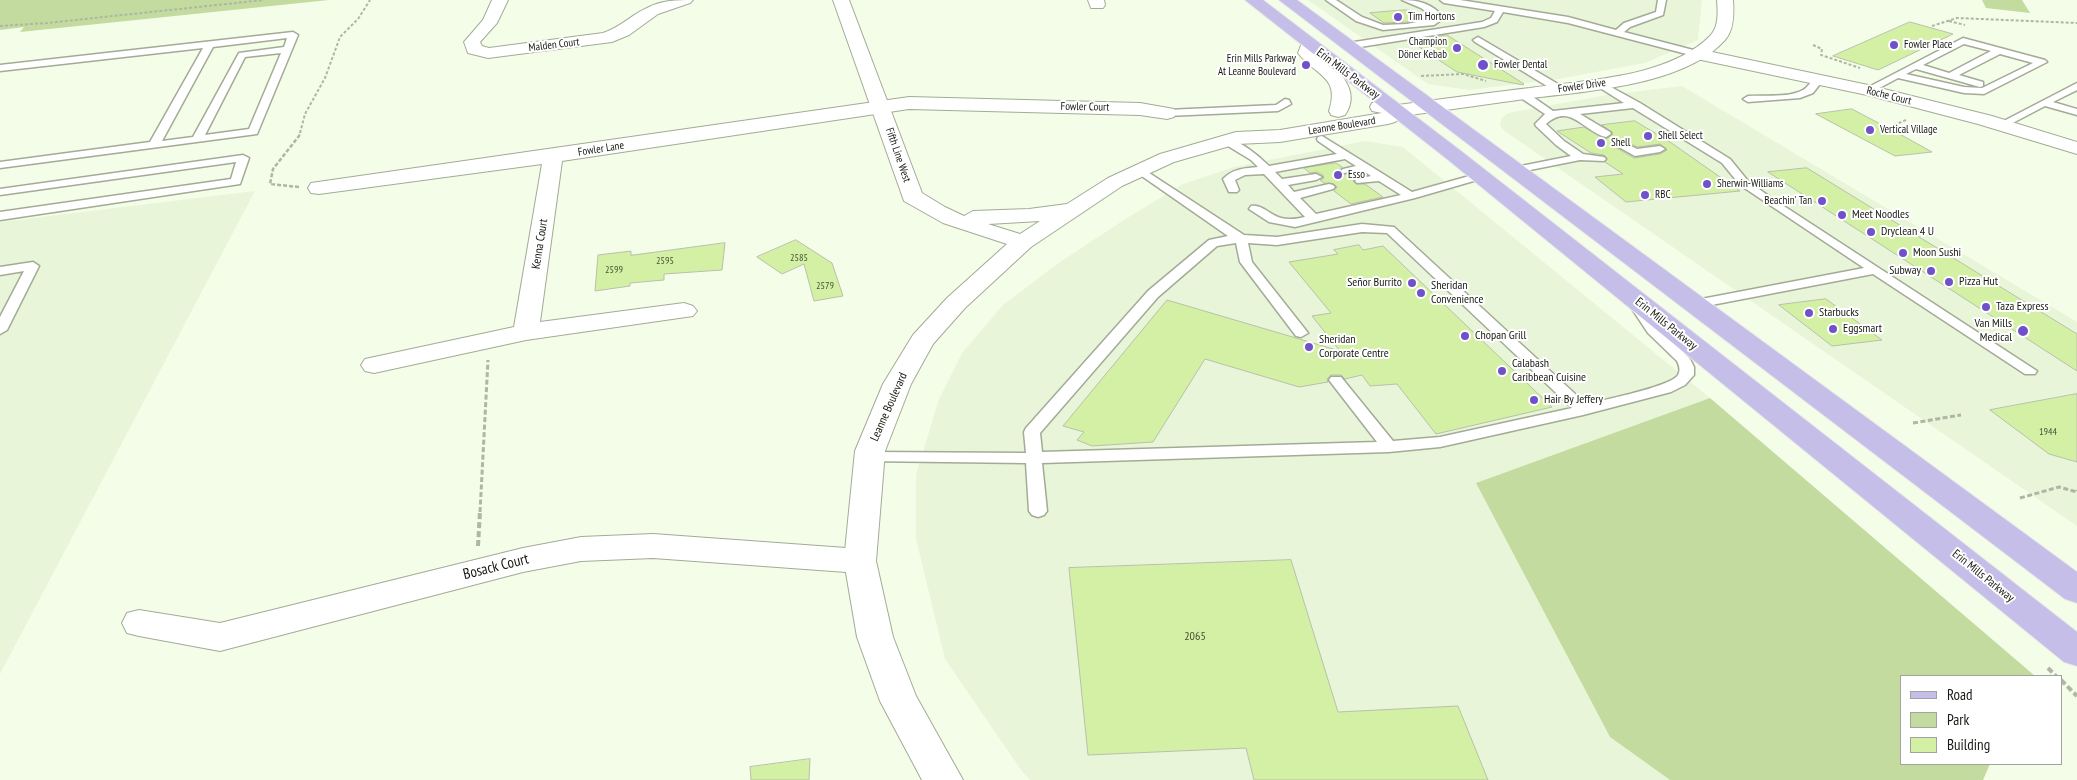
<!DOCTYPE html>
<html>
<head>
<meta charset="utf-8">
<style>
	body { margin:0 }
	#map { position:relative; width:2077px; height:780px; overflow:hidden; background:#f4fde8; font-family:"PT Sans Narrow",sans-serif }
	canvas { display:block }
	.legend { position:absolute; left:1900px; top:675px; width:162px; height:90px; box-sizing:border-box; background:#fff; border:1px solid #a2a3a0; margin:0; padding:6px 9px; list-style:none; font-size:15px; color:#171a12 }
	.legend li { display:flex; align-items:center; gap:10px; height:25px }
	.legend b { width:25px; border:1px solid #a2a3a0 }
</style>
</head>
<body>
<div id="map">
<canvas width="2077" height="780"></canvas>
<ul class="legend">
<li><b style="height:6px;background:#c5bee8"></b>Road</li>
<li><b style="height:14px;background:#c3db9e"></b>Park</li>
<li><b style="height:14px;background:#d3f0a5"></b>Building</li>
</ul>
</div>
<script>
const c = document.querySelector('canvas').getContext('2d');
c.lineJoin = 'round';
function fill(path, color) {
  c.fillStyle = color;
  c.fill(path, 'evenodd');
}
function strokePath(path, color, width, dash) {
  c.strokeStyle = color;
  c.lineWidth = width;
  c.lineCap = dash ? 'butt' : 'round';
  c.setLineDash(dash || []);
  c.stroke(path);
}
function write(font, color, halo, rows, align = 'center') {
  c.font = font + ' "PT Sans Narrow",sans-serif';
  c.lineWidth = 4;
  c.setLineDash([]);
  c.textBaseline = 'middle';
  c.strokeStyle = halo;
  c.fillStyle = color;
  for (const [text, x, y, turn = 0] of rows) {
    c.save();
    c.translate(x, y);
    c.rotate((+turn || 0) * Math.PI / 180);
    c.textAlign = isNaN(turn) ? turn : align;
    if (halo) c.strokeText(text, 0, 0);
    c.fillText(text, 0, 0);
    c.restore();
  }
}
const built = new Path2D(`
	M1308,0h394l-4,40 -53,23 -87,16 -89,11 -41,-6z
	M1682,86l395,236v204l-574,-396 -3,-5 2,-7 6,-5 99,-18z
	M1365,141l38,6 307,251 -234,85 134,254 60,43h-640l-9,-10 -76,-111 -29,-120v-64l23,-76 23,-46 41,-48 54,-41 70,-46 56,-34 51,-17z
	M255,191l-255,483v-452z`);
const green = new Path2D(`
	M0,0h329l-309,32 4,-5 -24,3z
	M1982,0h40l8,13 -44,-5z
	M1710,398l325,278h-134v88h89l-7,16h-313l-60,-43 -134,-254z`);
const building = new Path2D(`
	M1403,10h5l14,9 -15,3 -23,1 -14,-10z
	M1910,22l43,12 -75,36 -45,-14z
	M1447,35l77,49 -1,1 -66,-13 -47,-31z
	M1852,109l53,28 27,15 -37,4 -79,-42z
	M1635,121l35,21 70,49 -114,11 -31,-25 28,-3 -18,-12 2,-4 -3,-3 -13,-2 -34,-22 27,-4 13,8 10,4 6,-6 -11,-8zM1621,139l16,8 23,-3 7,6 -7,4 -26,4 -19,-11v-6z
	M1336,163l6,4 -3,4 3,3h10l4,3 -3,4 3,3h9l18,13 -32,7 -17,-13 3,-4 -3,-3 -10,-1 -4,-3 4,-2 -1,-3 -6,-3 -7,1 -6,-5z
	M1807,168l270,166v37l-309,-199z
	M796,240l36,23 11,33 -29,5 -10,-37 -22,10 -25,-17z
	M725,243l-3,27 -58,4v6l-34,3v3l-35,5 3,-36 33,-4v4z
	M1359,245l4,5 20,-4 169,161 -116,27 -39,-50 -27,2 -8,-11 -17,4 -4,-4h-10l-4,4 1,3 -29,5 -94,-28 -52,83 -61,4 -15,-6 7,-8 -21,-6 104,-126 173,51 -28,-35 19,-3 -42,-51 49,-8 -4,-4z
	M1826,299l56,41 -50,6 -53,-41z
	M2077,394v68l-28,-8 -59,-44z
	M1291,560l47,152 120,-6 30,74h-234l-8,-32 -158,7 -19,-187z
	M810,759l-1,21h-58l-1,-13z`);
const pathFar3 = new Path2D(`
	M1949,21l16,4
	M0,26l47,-3 217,-23
	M1932,26l25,-8 120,5
	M1813,45l9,4 -1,6 39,13
	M1421,76l42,-2 23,7
	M1894,125l12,-5
	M300,133l5,-19 20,-36 15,-41 18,-18 12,-19`);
const pathFar2 = new Path2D(`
	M299,187l-29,-3 3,-15 26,-33 1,-4`);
const pathFar1 = new Path2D(`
	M1913,423l48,-8
	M2020,498l39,-11 18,5v-2
	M480,512l8,-152`);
const path = new Path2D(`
	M478,546l2,-35
	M2048,668l8,8
	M2061,680l16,16`);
const service = new Path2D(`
	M1326,0h10l26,17 21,8 24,-1 28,-6 -14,-10 -19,-8c17,0 31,4 42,18l-10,7 -51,5 -27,-9z
	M1440,0h20l108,17 48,13 8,-7 32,-11 2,-12h8l-3,15 -33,12 -6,5 77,20 2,2 -5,3 -130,-34 -65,-11 -6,10 -13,5 -136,22 -5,-3 5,-3 134,-21 9,-4 4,-7 -51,-8z
	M293,32l5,3 -41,99 -257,34v-6l150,-20 53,-94 -203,23v-6zM287,38l-3,9 -45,6 -46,84 -31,4 51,-94zM281,53l-32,76 -44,6 40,-78z
	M1478,37l85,50 1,2 -1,2h-8l-80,-49 -2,-2z
	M1963,38l82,22 2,2 -63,32 -20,-1 -66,-15 -26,14h-8l-1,-2zM1964,44l27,7 -42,22 -26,-8zM2000,54l33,9 -51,25 -18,-1 -58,-13 10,-5 64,18 3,-1v-4l-24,-7z
	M1818,77l5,3 -10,13 -13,5 -52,4 -5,-3 5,-3c17,-1 40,2 55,-6 6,-3 8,-11 15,-13z
	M1600,81l40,22 90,56 18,22 22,16 267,174 -2,3h-10l-152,-100 -177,34 -5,-1 -2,-3 7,-4 168,-32 -124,-83 -18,-22 -89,-55 -53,6 30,18 1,2 -5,3c-23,-6 -36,-35 -60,-13l18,17 19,13 21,3 2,2 -2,2 -24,-1 -65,13 -4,-1 -2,-2 2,-2 60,-12 -15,-11 -20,-19 -1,-2 10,-10 -27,-18v-4h8l27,19 71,-8 -27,-17v-4z
	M2077,83v7l-24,12 24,7v6l-32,-9 -40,21h-8l-1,-2z
	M1285,99l4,1 2,4 -13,7 -111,5 -5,-3 5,-3 109,-5z
	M1322,136l90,56 68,-19 6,3 -2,2 -69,20 -120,29 -26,-5 -20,-13 2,-3c11,-2 19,9 30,12 8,2 16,1 24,-1l-41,-43 -19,1 -10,5 4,10 -2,2h-8l-6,-13c9,-10 22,-11 35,-12l-7,-7 -28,-17 -1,-2 1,-2c13,-3 37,18 46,27l68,-12 -19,-13 -1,-2 1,-2zM1345,159l11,7 -13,3 -2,2 2,2 21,-2 7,5 -14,3 -2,2 2,2 22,-2 22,14 -85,19 -16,-16 33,-9 2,-2 -2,-2 -4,-1 -35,8 -6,-7 28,-5 6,-3 -6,-3 -34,5 -7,-7z
	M1621,141l16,8 23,-3 5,3 -5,3 -25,4 -18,-10 -1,-2 1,-2z
	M243,155l6,3 -9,26 -240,36v-8l231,-33 5,-17 -236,33v-6z
	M1140,167l104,68 33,2 85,-13 32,3 192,177c17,-4 84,-17 92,-29 3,-5 1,-10 -1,-14l-29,-28 -18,-27 2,-3h10l16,24 32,32 4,8v8l-9,10 -14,7 -88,23 -143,32 -51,5 -347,11 5,48 -3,4 -6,2 -6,-2 -3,-4 -3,-48 -162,-2 -2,-4 2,-4 6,-1 156,1 -2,-21 2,-4 122,-137 61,-51 19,-4 -92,-64 -2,-2zM1362,232l25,1 185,175 -132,29 -47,4 -52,-64h-10l-2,3 48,62 -335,10 -2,-19 118,-136 59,-51 19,-3 4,19 56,74 5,1 7,-4 -56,-71 -4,-19 29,2z
	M33,262l6,4 -32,64 -7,4v-17l24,-46 -24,4v-8z`);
const minor = new Path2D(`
	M492,0h16l-11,23 -17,19 2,4 7,2 114,-15c18,-6 28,-18 44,-25 15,-8 30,-8 46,-8l-3,3 -32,11 -29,21 -17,7 -124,16 -20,-5 -4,-11 19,-22z
	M1088,0h16l1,5 -2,3h-12z
	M1698,49l170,36 124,31 85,26v12l-99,-30 -111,-29 -175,-37 -3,-4 3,-4z
	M909,97l231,6 34,6 2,4 -2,4 -7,2 -27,-4 -231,-6 -347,52 -22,161 144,-19 9,3 4,5 -4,5 -167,24 -152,33 -9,-2 -4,-6 4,-6 149,-32 28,-163 -223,30 -8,-1 -3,-5 3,-5z
	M653,534l207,15 12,3 4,9 -4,9 -12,3 -207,-15 -72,3 -58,11 -303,79 -81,-15 -12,-3 -5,-10 5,-10 12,-3 81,13 303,-75 58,-11z`);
const tertiary = new Path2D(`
	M833,0h16l73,193 23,14 19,9 9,-5 56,-2 38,-5 41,-26 52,-24 76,-22 44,-2 102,-17 -10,-2 -2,-4 2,-4 7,-2 19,4c44,-6 88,-12 132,-17 55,-8 138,-10 180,-52 9,-9 8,-24 7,-36h16c1,13 1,30 -8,40 -40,45 -137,51 -193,58 -43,6 -86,12 -129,18l-8,6 -7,2 -108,18 -43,2 -63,18 -52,24 -91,61 -66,61 -32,36 -22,40 -26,67 -9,110 17,76 23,59 47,84h-41l-42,-79 -23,-64 -13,-76 11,-110 28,-67 30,-49 34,-37 60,-54 -64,-21 -39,-22zM1040,221l-20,13 -32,-10z
	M1309,39l6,1 2,4 -1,8c19,15 47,37 29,63l-7,2 -7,-2 -2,-4c12,-35 -15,-36 -31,-58l5,-13z`);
const primary = new Path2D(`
	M1245,0h18l198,151 616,481v34l-13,-4 -617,-503z
	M1279,0h18l780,572v31l-12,-4z`);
const markers = [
	[1398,17,5,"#7151ca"],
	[1894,45,5,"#7151ca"],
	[1457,48,5,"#7151ca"],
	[1306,65,5,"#7151ca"],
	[1483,65,6,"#7151ca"],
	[1870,130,5,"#7151ca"],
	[1648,136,5,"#7151ca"],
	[1601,143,5,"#7151ca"],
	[1338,175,5,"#7151ca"],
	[1707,184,5,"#7151ca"],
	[1645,195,5,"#7151ca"],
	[1822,201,5,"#7151ca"],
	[1842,215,5,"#7151ca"],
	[1871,232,5,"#7151ca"],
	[1903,253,5,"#7151ca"],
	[1931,271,5,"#7151ca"],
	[1949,282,5,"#7151ca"],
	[1412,283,5,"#7151ca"],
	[1421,293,5,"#7151ca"],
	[1986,307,5,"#7151ca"],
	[1809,313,5,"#7151ca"],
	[1833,329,5,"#7151ca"],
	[2023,331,6,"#7151ca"],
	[1465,336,5,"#7151ca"],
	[1309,347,5,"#7151ca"],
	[1502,371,5,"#7151ca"],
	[1534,400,5,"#7151ca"]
];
const numberNames = [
	["2585",799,258],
	["2595",665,261],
	["2599",614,270],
	["2579",825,286],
	["1944",2048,432]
];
const farPoinames = [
	["Tim Hortons",1408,17],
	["Champion",1447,42,"right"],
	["Döner Kebab",1447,55,"right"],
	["Fowler Place",1904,45],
	["Erin Mills Parkway",1296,59,"right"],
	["At Leanne Boulevard",1296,72,"right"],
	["Fowler Dental",1494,65],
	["Vertical Village",1880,130],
	["Shell Select",1658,136],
	["Shell",1611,143],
	["Esso",1348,175],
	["Sherwin-Williams",1717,184],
	["RBC",1655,195],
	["Beachin' Tan",1812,201,"right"]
];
const farStreetnames = [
	["Malden Court",554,45,-7],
	["Fowler Drive",1582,86,-8],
	["Roche Court",1889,96,14],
	["Fowler Court",1085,107,1],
	["Leanne Boulevard",1342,126,-9],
	["Fowler Lane",601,149,-9],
	["Fifth Line West",898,155,71]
];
const streetNames = [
	["Erin Mills Parkway",1348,74,37],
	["Kenna Court",540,244,-81],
	["Erin Mills Parkway",1666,324,39],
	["Leanne Boulevard",889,407,-66],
	["Erin Mills Parkway",1983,576,39]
];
const poiNames = [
	["Meet Noodles",1852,215],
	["Dryclean 4 U",1881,232],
	["Moon Sushi",1913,253],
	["Subway",1921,271,"right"],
	["Pizza Hut",1959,282],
	["Señor Burrito",1402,283,"right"],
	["Sheridan",1431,286],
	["Convenience",1431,300],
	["Taza Express",1996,307],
	["Starbucks",1819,313],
	["Van Mills",2012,324,"right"],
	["Medical",2012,338,"right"],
	["Eggsmart",1843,329],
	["Chopan Grill",1475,336],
	["Sheridan",1319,340],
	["Corporate Centre",1319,354],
	["Calabash",1512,364],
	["Caribbean Cuisine",1512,378],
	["Hair By Jeffery",1544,400]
];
const nearNumbernames = [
	["2065",1195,637]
];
const nearStreetnames = [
	["Bosack Court",496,567,-14]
];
fill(built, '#e9f5d8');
fill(green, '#c3db9e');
fill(building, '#d3f0a5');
strokePath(building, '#b8c1ac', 1);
strokePath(service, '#a3ab97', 3);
strokePath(minor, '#a3ab97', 2);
strokePath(tertiary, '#a3ab97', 2);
strokePath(primary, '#e8e8e7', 2);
strokePath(pathFar3, '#afb6a5', 2, [3, 2]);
strokePath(pathFar2, '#afb6a5', 2.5, [4, 2]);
strokePath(pathFar1, '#afb6a5', 3, [5, 2.5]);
strokePath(path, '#afb6a5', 4, [6, 3]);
fill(service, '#fff');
fill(minor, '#fff');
fill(tertiary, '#fff');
fill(primary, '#c5bee8');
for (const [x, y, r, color] of markers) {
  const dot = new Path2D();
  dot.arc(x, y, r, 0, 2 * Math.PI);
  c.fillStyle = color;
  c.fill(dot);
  strokePath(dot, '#fff', 2);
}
write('10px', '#465037', null, numberNames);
write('11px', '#171a12', '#fff', farPoinames, 'left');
write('11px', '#171a12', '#fff', farStreetnames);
write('12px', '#171a12', '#fff', streetNames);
write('12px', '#171a12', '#fff', poiNames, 'left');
write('12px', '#465037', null, nearNumbernames);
write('15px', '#171a12', '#fff', nearStreetnames);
</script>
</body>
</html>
